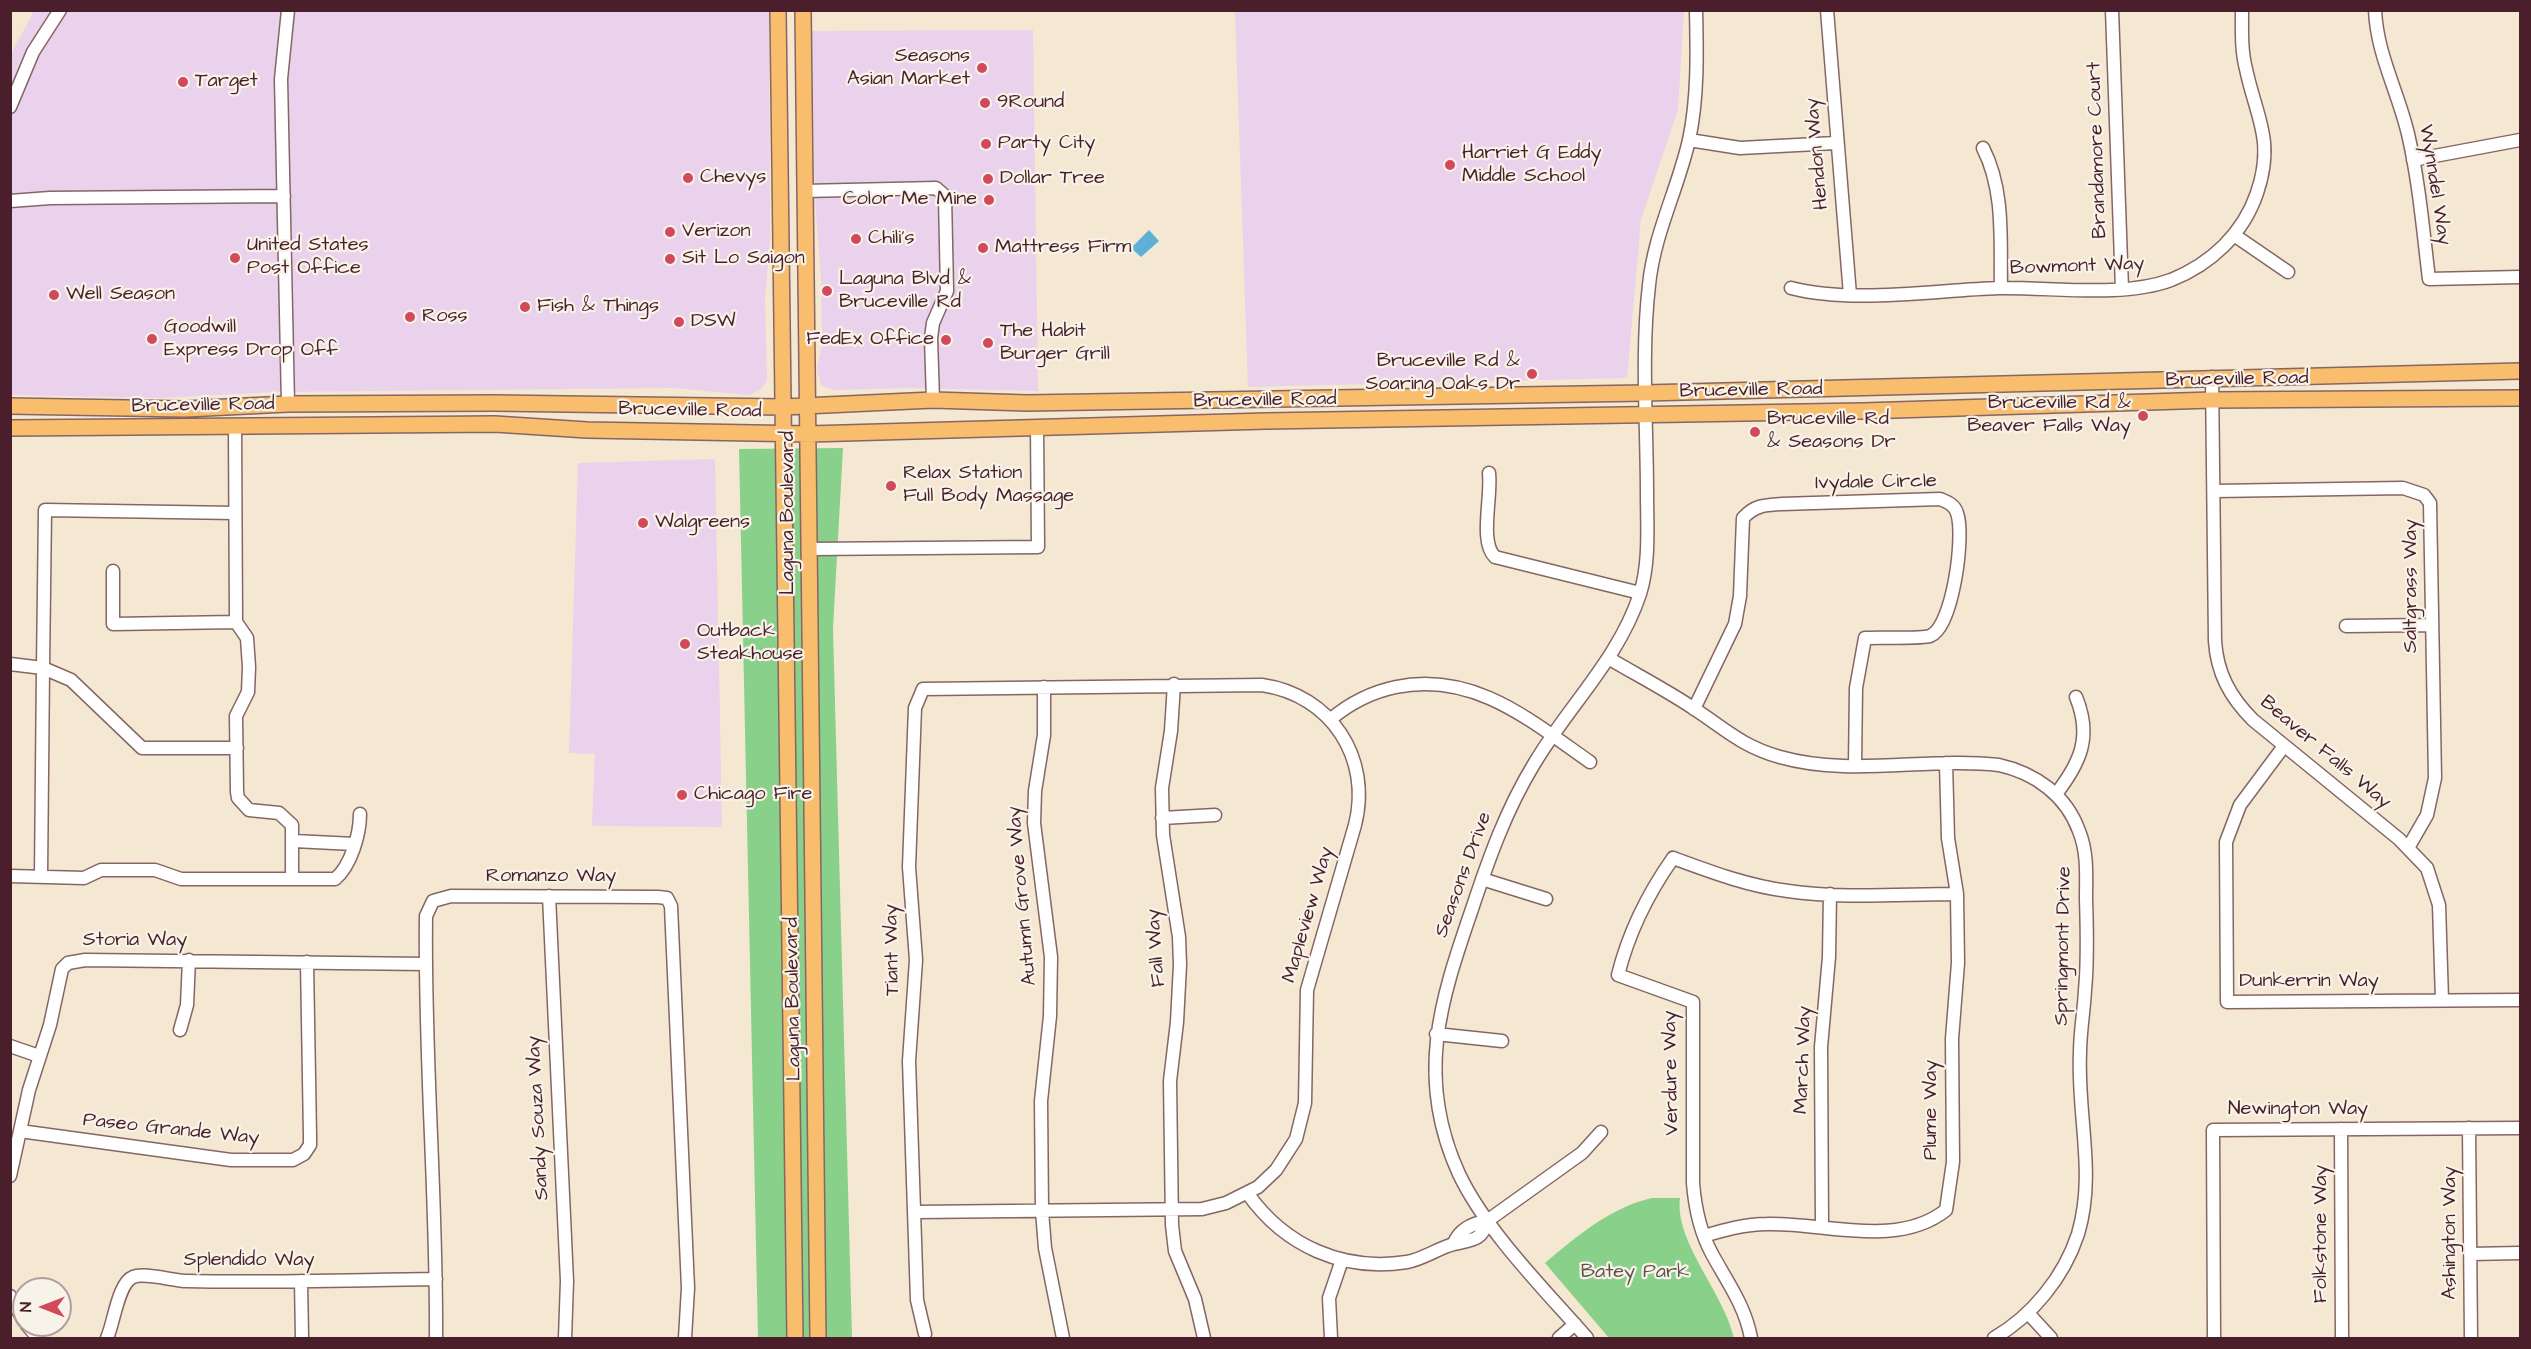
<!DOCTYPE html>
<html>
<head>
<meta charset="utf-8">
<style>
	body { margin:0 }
	#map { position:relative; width:2531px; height:1349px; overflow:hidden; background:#f4e8d2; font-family:"Architects Daughter",sans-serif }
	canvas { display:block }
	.frame { position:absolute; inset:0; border:12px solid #4a1f2b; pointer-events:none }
	.north { position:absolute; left:12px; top:1277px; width:60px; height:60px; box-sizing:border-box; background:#f7f3e8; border:2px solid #b29e9c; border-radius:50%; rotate:270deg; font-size:16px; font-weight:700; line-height:24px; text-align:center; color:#4a1f2b }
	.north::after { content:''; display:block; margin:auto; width:21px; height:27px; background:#d1495b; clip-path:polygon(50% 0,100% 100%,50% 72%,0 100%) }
</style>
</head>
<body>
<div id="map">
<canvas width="2531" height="1349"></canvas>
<div class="frame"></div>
<div class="north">N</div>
</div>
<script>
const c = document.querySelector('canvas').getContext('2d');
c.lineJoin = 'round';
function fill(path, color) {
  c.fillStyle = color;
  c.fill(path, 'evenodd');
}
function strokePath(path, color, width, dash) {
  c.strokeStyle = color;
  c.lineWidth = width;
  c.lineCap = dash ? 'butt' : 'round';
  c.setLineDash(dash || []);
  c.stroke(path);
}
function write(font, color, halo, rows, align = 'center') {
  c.font = font + ' "Architects Daughter",sans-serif';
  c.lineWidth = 4.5;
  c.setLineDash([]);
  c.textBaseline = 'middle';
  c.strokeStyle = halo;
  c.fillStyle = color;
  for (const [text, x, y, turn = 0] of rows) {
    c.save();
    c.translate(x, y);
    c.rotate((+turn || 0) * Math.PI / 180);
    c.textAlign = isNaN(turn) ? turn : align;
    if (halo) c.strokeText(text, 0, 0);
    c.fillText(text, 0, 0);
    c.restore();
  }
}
const built = new Path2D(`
	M34,11h735l1,228 -5,59 2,82 -7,10 -11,5 -75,-7 -401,4 -111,6 -151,-3v-341z
	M1235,11h449l-6,99 -37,109 -14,159 -379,9z
	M1033,30l5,361 -127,-3 -77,2 -13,-5 -4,-16 5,-24 -1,-67 -6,-80 -3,-167z
	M715,459l7,368 -130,-1 3,-72 -26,-1 9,-290z`);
const green = new Path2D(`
	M843,448l-10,180 19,710h-94l-19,-889z
	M1652,1198h28c-6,43 44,95 54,140h-125l-64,-75c32,-27 66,-56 107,-65z`);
const water = new Path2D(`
	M1149,230l10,11 -18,16 -10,-9z`);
const minor = new Path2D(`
	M288,10l-7,69 7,325
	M1827,10l23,285
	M2112,10l10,279
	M2375,10c2,45 23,81 33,124 11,47 15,96 21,145l91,-2
	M10,107l23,-55 27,-42
	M1689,140l51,8 96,-5
	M1983,148c22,43 17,93 18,140
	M2413,160l107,-20
	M804,191l132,-3 9,8 2,95 -14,32 -2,15 2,62
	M10,201l40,-3 234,-2
	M2234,235l54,37
	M1791,288c62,16 144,2 208,0 53,-1 123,10 172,-8 40,-16 72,-46 86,-87 18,-53 -1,-76 -11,-124 -5,-19 -4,-39 -4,-59
	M2212,377l3,264c2,32 15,56 38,79l146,119 28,29 12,37 3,95
	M235,427l1,195 11,16 2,29 -1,25 -12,24 1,76 1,6 11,12 30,3 13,12v54
	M1489,473c3,24 -10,69 6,84l145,36
	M2215,491l188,-3 21,7 6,8 5,275 -8,37 -19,33
	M235,513l-190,-3 -2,158 28,12 71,68h95
	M810,549l228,-2 -1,-120
	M113,571v53l123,-2
	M2346,626l84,-1
	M1610,659c27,16 56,31 83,49 31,20 48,38 87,49 70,20 147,0 219,8 36,8 67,30 80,66 9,22 7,45 7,68 1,30 2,61 -1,91 -1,21 -5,42 -5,63 -3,62 16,121 -2,181 -14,43 -46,82 -84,104
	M10,664l33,4 -2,208
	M1174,684l-3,47 -9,57 1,47 16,102 1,28 -3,57 -7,59 2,144 3,26 20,48 9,39
	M1044,687v48l-9,56 -1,32 17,134 -1,59 -9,85 1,110 3,37 18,90
	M1694,709l41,-85 5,-28 3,-78c12,-13 22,-13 39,-14l158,-5c7,3 14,5 17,14 8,22 -4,114 -27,123 -8,3 -52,1 -65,2l-9,50 -1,77
	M1331,719c19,-16 41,-27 65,-32 78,-16 135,34 194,75
	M2284,746l-44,59 -14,37 1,160 293,-2
	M2056,794c25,-32 36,-58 20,-97
	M1162,818l53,-3
	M294,841l60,3
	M10,876l74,2 17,-8h54l26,9h154c16,-13 25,-45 25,-65
	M1482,879l64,20
	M549,896l18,385 -2,57
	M180,1030l7,-25 2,-45
	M1436,1034l66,7
	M10,1046l29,10
	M2469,1128l2,210
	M2341,1129l1,209
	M20,1131l211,29h62l11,-6 6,-9v-9l-3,-174
	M10,1176l19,-86 21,-65 12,-56 6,-6 17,-3 341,4
	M1248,1194c37,52 95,78 159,68 17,-3 31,-14 47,-18 16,-4 29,-3 33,-23
	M916,1212l286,-3 24,-6 32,-16 18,-17 20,-31 9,-36 2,-113 48,-165c17,-67 -24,-130 -93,-140l-339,4 -8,19 -6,159 7,93 -7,101 8,239 8,34
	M1822,1227l-1,-180 8,-90 1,-63
	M1704,1236c20,-6 41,-12 63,-12 56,-2 130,25 179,-14l7,-48 -1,-123 6,-76 -1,-69 -9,-56 -2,-75
	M1454,1243c6,-14 20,-20 33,-22l95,-68 19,-21
	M2470,1254l50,-1
	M301,1281l1,57
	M10,1296l14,25
	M2028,1313l23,25
	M27,1325l11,13
	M107,1338c7,-15 11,-55 26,-61 11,-5 41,4 54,4 83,2 166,-1 249,-2
	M436,1338c1,-141 -12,-281 -10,-422l7,-15 18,-5 207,1 9,1 4,8 17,382 -3,50
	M1331,1338l-2,-40 13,-38
	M1559,1338l16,-14
	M1587,1338c-42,-48 -101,-107 -128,-164 -44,-96 -19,-172 13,-265 17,-51 34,-99 62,-145 35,-59 84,-104 106,-170 10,-32 7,-68 7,-100 0,-69 -6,-140 2,-209 5,-51 29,-96 40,-145 9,-42 8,-87 7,-130
	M1751,1338c-6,-32 -23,-55 -39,-84 -12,-22 -17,-46 -19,-71v-181l-75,-27c11,-44 29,-80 55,-117 38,14 75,28 115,33 55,8 113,3 169,3
	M2214,1338l-1,-208 307,-2`);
const major = new Path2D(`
	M778,10l17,1328
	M803,10l15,1328
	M10,406l175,3 103,-5 206,-1 289,4 150,-7 94,3 618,-10 875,-22
	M10,428l485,-4 92,6 222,4 457,-13 597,-10 349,-11 308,-2`);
const markers = [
	[982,68,6,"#d1495b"],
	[183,82,6,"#d1495b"],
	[985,103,6,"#d1495b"],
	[986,144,6,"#d1495b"],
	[1450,165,6,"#d1495b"],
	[688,178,6,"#d1495b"],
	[988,179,6,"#d1495b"],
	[989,200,6,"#d1495b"],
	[670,232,6,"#d1495b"],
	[856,239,6,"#d1495b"],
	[983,248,6,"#d1495b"],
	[235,258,6,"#d1495b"],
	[670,259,6,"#d1495b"],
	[827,291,6,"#d1495b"],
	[54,295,6,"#d1495b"],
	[525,307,6,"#d1495b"],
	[410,317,6,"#d1495b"],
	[679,322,6,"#d1495b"],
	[152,339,6,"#d1495b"],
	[946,340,6,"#d1495b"],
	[988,343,6,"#d1495b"],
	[1532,374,6,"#d1495b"],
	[2143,416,6,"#d1495b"],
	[1755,432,6,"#d1495b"],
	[891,486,6,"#d1495b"],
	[643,523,6,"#d1495b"],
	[685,644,6,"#d1495b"],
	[682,795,6,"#d1495b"]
];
const poiNames = [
	["Seasons",970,57,"right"],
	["Asian Market",970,80,"right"],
	["Target",195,82],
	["9Round",997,103],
	["Party City",998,144],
	["Harriet G Eddy",1462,154],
	["Middle School",1462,177],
	["Chevys",700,178],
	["Dollar Tree",1000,179],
	["Color Me Mine",977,200,"right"],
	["Verizon",682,232],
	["Chili's",868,239],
	["United States",247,246],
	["Post Office",247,269],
	["Mattress Firm",995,248],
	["Sit Lo Saigon",682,259],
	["Laguna Blvd &",839,280],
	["Bruceville Rd",839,303],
	["Well Season",66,295],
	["Fish & Things",537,307],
	["Ross",422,317],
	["DSW",691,322],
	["Goodwill",164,328],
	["Express Drop Off",164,351],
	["The Habit",1000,332],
	["Burger Grill",1000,355],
	["FedEx Office",934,340,"right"],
	["Bruceville Rd &",1520,362,"right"],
	["Soaring Oaks Dr",1520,385,"right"],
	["Bruceville Rd &",2131,404,"right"],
	["Beaver Falls Way",2131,427,"right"],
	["Bruceville Rd",1767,420],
	["& Seasons Dr",1767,443],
	["Relax Station",903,474],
	["Full Body Massage",903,497],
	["Walgreens",655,523],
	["Outback",697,632],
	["Steakhouse",697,655],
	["Chicago Fire",694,795]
];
const streetNames = [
	["Brandamore Court",2098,150,-92],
	["Hendon Way",1818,154,-95],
	["Wynndel Way",2434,185,81],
	["Bowmont Way",2077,267,-2],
	["Bruceville Road",2237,380,-1],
	["Bruceville Road",1751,391,-1],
	["Bruceville Road",1265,401,-1],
	["Bruceville Road",203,406,-1],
	["Bruceville Road",690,411,1],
	["Ivydale Circle",1876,483,-1],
	["Laguna Boulevard",789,513,-90],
	["Saltgrass Way",2412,586,-90],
	["Beaver Falls Way",2325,753,40],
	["Seasons Drive",1464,875,-70],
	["Romanzo Way",551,877],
	["Autumn Grove Way",1023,896,-95],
	["Mapleview Way",1309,915,-74],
	["Storia Way",135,941],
	["Springmont Drive",2064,946,-89],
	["Fall Way",1157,948,-94],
	["Tiant Way",893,950,-91],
	["Dunkerrin Way",2309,982],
	["Laguna Boulevard",794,999,-91],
	["March Way",1804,1060,-88],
	["Verdure Way",1672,1073,-91],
	["Plume Way",1932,1110,-90],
	["Newington Way",2298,1110],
	["Sandy Souza Way",539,1118,-93],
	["Paseo Grande Way",171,1130,6],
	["Ashington Way",2451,1233,-90],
	["Folkstone Way",2322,1234,-90],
	["Splendido Way",249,1261]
];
const parkNames = [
	["Batey Park",1635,1273]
];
fill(built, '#ead1ec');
fill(green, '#89d08b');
fill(water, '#5eb0d9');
strokePath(minor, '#866565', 15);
strokePath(major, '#866565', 18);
strokePath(minor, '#fff', 12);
strokePath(major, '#f9be6d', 15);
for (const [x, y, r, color] of markers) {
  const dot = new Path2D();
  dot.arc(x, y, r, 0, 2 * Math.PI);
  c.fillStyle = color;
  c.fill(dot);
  strokePath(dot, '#f7f3e8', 2);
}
write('20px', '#4a1f2b', '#f7f3e8', poiNames, 'left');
write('20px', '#4a1f2b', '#f7f3e8', streetNames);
write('20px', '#5d5448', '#f7f3e8', parkNames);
</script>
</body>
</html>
